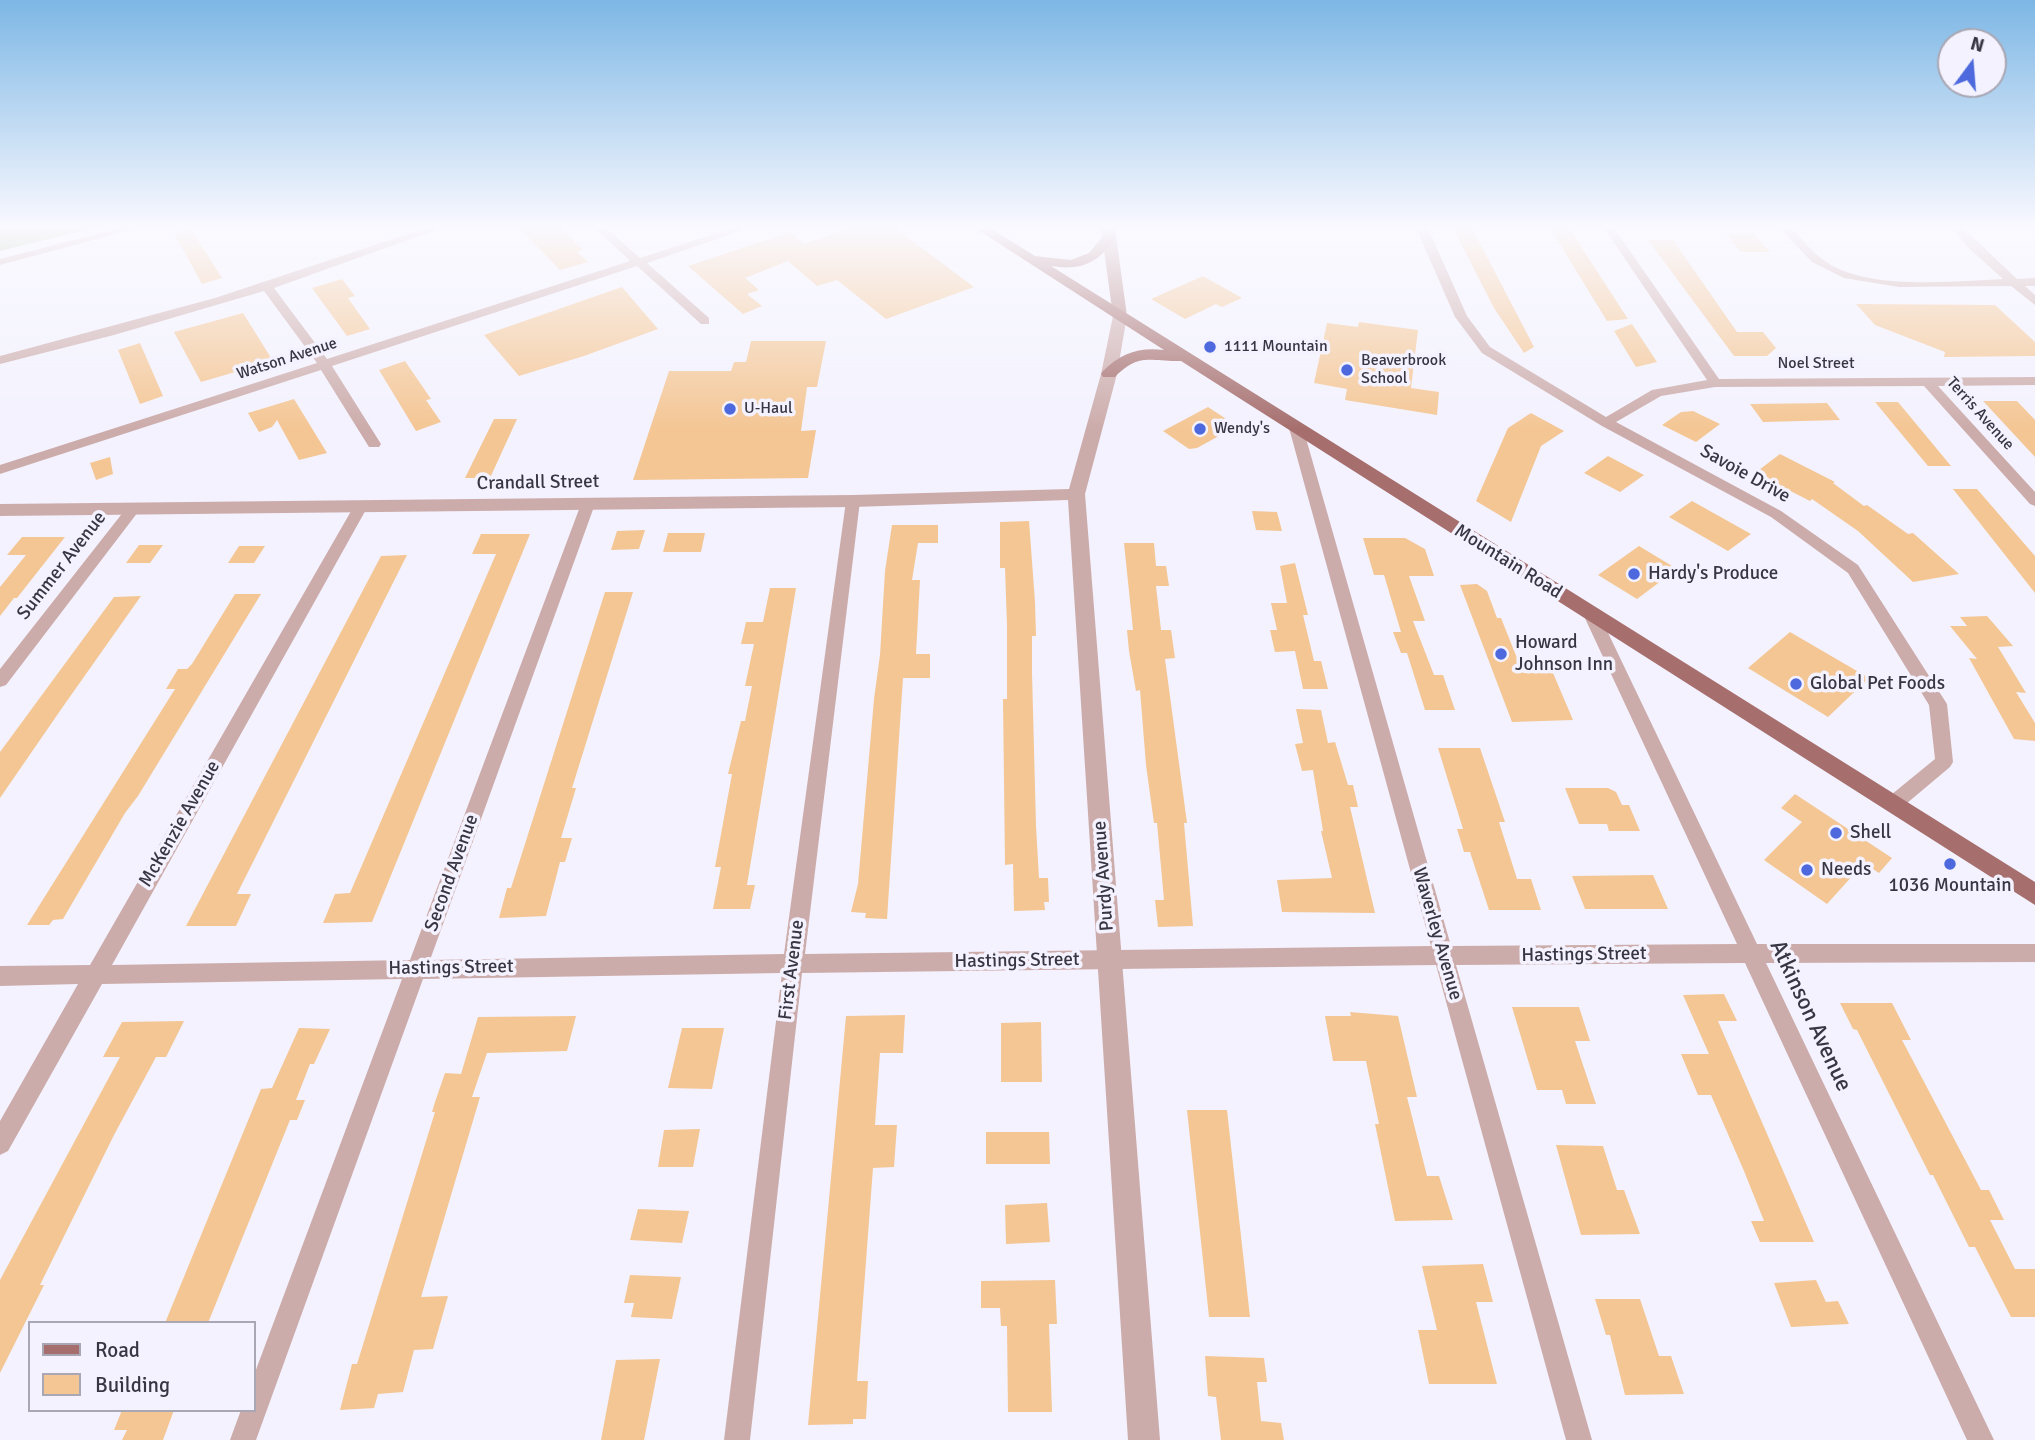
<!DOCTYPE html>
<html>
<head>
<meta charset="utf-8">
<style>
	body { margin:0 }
	#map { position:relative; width:2035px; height:1440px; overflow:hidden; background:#f3f2fe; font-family:Signika,sans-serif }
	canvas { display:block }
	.legend { position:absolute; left:28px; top:1321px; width:228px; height:91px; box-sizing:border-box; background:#f3f2fe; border:2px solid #a8a7b3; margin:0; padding:9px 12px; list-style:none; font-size:21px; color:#383642 }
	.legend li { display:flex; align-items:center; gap:14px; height:35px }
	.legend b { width:35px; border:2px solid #a8a7b3 }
	.north { position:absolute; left:1937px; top:28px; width:70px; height:70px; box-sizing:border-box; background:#f3f2fe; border:2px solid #a8a7b3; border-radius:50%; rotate:16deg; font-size:19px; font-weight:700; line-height:28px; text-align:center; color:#383642 }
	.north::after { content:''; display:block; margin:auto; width:24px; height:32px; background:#4d69dd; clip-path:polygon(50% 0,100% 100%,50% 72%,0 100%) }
</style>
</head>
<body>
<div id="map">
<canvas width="2035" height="1440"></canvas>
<ul class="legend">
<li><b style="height:9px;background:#a66f6e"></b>Road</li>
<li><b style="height:19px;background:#f4c694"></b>Building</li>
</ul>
<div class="north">N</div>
</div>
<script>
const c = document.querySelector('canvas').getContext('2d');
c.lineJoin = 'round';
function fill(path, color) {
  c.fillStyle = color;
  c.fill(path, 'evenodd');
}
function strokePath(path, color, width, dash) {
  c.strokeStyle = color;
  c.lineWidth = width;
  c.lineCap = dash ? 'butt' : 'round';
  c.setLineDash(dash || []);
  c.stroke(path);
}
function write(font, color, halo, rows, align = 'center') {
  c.font = font + ' Signika,sans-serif';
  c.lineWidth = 7;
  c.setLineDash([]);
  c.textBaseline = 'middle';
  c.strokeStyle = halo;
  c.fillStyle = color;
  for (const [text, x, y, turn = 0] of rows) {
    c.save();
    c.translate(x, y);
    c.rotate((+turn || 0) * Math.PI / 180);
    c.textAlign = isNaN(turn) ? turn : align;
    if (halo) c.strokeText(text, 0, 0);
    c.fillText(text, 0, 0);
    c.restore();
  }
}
const forest = new Path2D(`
	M0,228h94l-94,23z`);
const building = new Path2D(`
	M519,228h42l22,22 -6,2 11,10 -28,8z
	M849,228h46l79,59 -88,32 -49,-39 -20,6 -29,-25 -43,17 14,12 -12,4 15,12 -19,8 -55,-48 102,-34 14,12z
	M1453,228h19l62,119 -10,6 -30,-45z
	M1550,228h19l59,91 -21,2z
	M191,229l31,49 -20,6 -28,-51z
	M1726,234h28l16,18h-29z
	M1648,240h25l64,92h26l13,16 -9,8h-33z
	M1203,276l39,22 -20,9 -6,-3 -31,15 -34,-20z
	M342,279l13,17 -7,2 22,31 -23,7 -35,-48z
	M622,287l36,42 -74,27 -65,20 -35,-41z
	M1856,304l139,1 40,37v14l-91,1 1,-5 -70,-27z
	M243,313l30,48 -72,21 -27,-50z
	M1359,322l59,8 -7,58 28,4 -2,23 -92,-15 2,-11 -33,-6 13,-60 31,4z
	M1632,324l25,38 -21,5 -22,-36z
	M751,341h75l-9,46h-10l-6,44 15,-1 -8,48 -175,2 36,-109h62l3,-9h12z
	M140,343l23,53 -23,8 -22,-54z
	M405,361l26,38 -5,1 15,22 -25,9 -37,-61z
	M294,399l33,54 -28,7 -22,-40 -5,7 -13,5 -11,-19z
	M1983,401h34l18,19v37z
	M1875,402h23l53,64h-23z
	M1827,403l13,17 -77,2 -13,-18z
	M1208,407l29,19 -40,22 -8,1 -26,-18z
	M1693,411l27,13 -24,18 -34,-17 19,-13z
	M1531,413l33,18 -23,15 -30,76 -35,-21 32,-73z
	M494,419h23l-27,59h-25z
	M1780,454l55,28 -2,1 31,23 3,-1 41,29 5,-1 46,41 -46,8 -55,-51 -46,-32 -2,2 -55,-28z
	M1608,456l36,19 -24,17 -36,-19z
	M110,457l3,17 -17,6 -6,-17z
	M1953,489h24l58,67v37z
	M1692,501l59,33 -23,17 -59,-34z
	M1252,511l25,1 5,19 -26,-1z
	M1029,521l6,81 1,34h-4v37l4,153 3,52h9l1,24h-5l1,8 -31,1 -1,-47 -8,1 -2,-166h4v-74l-2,-57h-5v-46z
	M892,525h46v18h-20l-6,37h8l-4,74h14v24h-27l-16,241 -22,-1 1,-5 -15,-1 7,-28 16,-185 6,-44 5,-84z
	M645,530l-6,19 -28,1 6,-19z
	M668,533h37l-4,19h-38z
	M481,534h49l-158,388 -49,1 12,-29 15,-1 146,-339h-24z
	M22,537h43l-48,61h-3l-14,18v-29l26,-32h-19z
	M1363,538h42l20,11 9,27h-25l16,45h-12l21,54h9l12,35h-30l-18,-57h-6l-8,-21h8l-17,-57h-10z
	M1124,543h30l2,23h10l3,20h-13l5,44h10l4,28 -10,1 22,164h-3l9,103 -35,1 -3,-27h9l-7,-77h-3l-8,-58 -6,-75 -4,1 -7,-40 -2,-21h6z
	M139,545h24l-13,18h-24z
	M239,546h26l-11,17h-26z
	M1639,546l38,23 -40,30 -39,-24z
	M407,555l-170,339h14l-15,32h-50l195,-370z
	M1295,563l13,52h-5l11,46h7l7,28h-25l-8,-38 -20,1 -5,-22h7l-6,-27h16l-7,-37z
	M1477,584l10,7 10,27h4l22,55h30l20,47 -61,2 -52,-137z
	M770,588h26l-49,297h8l-5,24h-37l8,-42h-6l17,-93h-4l13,-53h4l7,-35h-7l9,-42h-13l5,-22h17z
	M605,592h28l-61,196h4l-15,50h11l-7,24h-5l-14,54 -47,2 8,-30h4z
	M235,594h26l-123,202 -13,17 -62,106 -10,1 -4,5h-22l148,-236h-9l12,-20h9l5,-5z
	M141,596l-79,112 -62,90v-46l114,-155z
	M1987,616l26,30 -15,1 28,46 -10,-1 19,31v18l-21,-2 -45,-81 8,1 -27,-33h17l-7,-9z
	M1790,632l79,46 -41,39 -80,-49z
	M1296,709l25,1 7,33 7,-1 13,43h5l5,22h-8l25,106 -93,-1 -5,-32 55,-2 -11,-47h2l-10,-61 -11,1 -7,-27 8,-1z
	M1438,748h42l25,74h-6l18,57h14l10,31h-52l-19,-58h-6l-7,-23h6z
	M1565,788h43l8,4 6,13h7l11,26h-31l-2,-7h-28z
	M1795,794l97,64 -13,15 -15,-10 -37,41 -63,-44 38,-38 -21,-14z
	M1653,875l15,34h-83l-13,-33z
	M1724,994l13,27h-19l96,221h-54l-9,-21h13l-20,-50 -33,-76h-13l-17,-41h28l-26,-59z
	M1840,1003h52l19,37h-9l79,150h8l15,30h-14l25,49h20v48h-24l-36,-70h-6l-36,-72h-3l-73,-145 -4,-1z
	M1512,1007h67l11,34h-15l21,63h-30l-4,-14h-25z
	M1350,1012l48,4 19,81h-10l20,79h12l14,44 -58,1 -20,-97h4l-13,-63h-33l-8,-45h26z
	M905,1015l-2,38h-23l-5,72h22l-3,42 -21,1 -16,213h11l-2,38h-13v5l-45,1 38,-409z
	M576,1016l-9,35 -80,2 -15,44h8l-59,200 27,-1 -15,53 -19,1 -11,42 -25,2 -4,14 -34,2 12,-46h5l49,-158 29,-94h-3l3,-10 10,-29 16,1 17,-57z
	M184,1021l-18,36h-10l-42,78 -74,150h4l-44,88v-93l120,-223h-17l19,-35z
	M1041,1022l1,60h-41v-59z
	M299,1028l31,1 -16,35h-4l-14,36h9l-8,20h-7l-82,203h-43l96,-234 11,-1z
	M682,1028h42l-12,61 -44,-1z
	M1187,1110h40l23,207h-41z
	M700,1129l-7,38h-35l6,-37z
	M986,1132h63l1,32h-64z
	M1556,1145l47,1 14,44h7l16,44 -59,1z
	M1047,1203l3,39 -44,2 -1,-39z
	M638,1209l51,2 -7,32 -52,-3z
	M1483,1264l10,38h-17l21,82h-68l-11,-54h19l-15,-64z
	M630,1275l51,2 -9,42 -41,-2 3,-14h-10z
	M1055,1280l2,44h-8l3,88h-44l-1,-86h-6l-1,-18h-19v-27z
	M1816,1280l10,22 12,-1 11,23 -58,3 -17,-44z
	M1595,1299h45l19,57h12l13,38 -59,1 -15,-60h-4z
	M1205,1356l59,2 3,24h-10l4,39 20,2 3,17h-63l-5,-43 -8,-1z
	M660,1359l-16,81h-43l15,-80z
	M122,1410h52l-11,30h-41l5,-10h-13z`);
const minor = new Path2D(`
	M121,228h17l-138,37v-6z
	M426,228h15l-167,60 53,71 303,-98 -35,-33h11l34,30 93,-30h16l-102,35 62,55v6h-8l-64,-58 -305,100 49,78 -2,3h-10l-48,-77 -321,104v-9l317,-102 -53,-72 -150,44 -114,29v-8l215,-58z
	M1416,228h12l39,88 23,31 116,70 46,-27 55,-10 -103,-152h10l105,151 316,-2v8l-97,1 97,106v14l-5,-2 -106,-118 -209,1 -54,9 -45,26 165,89 77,54 89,139 6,58 -3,5 -50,42 -7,3 -7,-3 -2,-5 2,-5 49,-40 -6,-54 -81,-132 -77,-56 -169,-91 -120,-73 -27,-36z
	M1780,228h11c12,12 24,28 40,37 45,25 122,16 172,14l-31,-28 -21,-23h12l54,51 18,-1v8h-10l10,9v10l-24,-19 -112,1 -55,-9 -32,-16z
	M1296,424l7,4 148,518 286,-2 -154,-330 8,-6 8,6 158,330h278v18l-269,1 228,477h-27l-222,-477 -289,2 136,475h-26l-130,-475 -634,8 -52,467h-26l58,-467 -359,6 -167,461h-26l11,-30h13v-35l148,-396 -300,5 -94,167 -8,4v-34l78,-137 -78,2v-20l90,-1 264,-459 7,-5 7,5 -256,459 298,-5 171,-456 7,-5 7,5 -165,456 354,-6 62,-453 7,-5 7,5 -55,453 626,-8 -142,-518z
	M133,504l7,5 -2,3 -132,173 -6,2v-18l128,-163z`);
const tertiary = new Path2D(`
	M1120,312l7,4 -10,58 -32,120 75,946h-32l-60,-940 -215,7 -853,9v-12l853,-9 216,-6 32,-115 12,-58z`);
const secondary = new Path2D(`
	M1101,228h14l12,88 -7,4 -7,-4z`);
const primary = new Path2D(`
	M975,228h15l45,28 36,4 18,-7 15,-18h10l2,3c-18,25 -35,33 -65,28l984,616v23l-854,-544c-32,1 -41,-9 -66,16h-12l-2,-3 2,-3c18,-18 36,-24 61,-21z`);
const markers = [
	[1210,347,7,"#4d69dd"],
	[1347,370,7,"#4d69dd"],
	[730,409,7,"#4d69dd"],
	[1200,429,7,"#4d69dd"],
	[1634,574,7,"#4d69dd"],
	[1501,654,7,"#4d69dd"],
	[1796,684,7,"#4d69dd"],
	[1836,833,7,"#4d69dd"],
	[1950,864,7,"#4d69dd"],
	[1807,870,7,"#4d69dd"]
];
const farPoinames = [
	["1111 Mountain",1224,347],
	["Beaverbrook",1361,361],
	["School",1361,379],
	["U-Haul",744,409],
	["Wendy's",1214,429]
];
const farStreetnames = [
	["Watson Avenue",287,359,-18],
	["Noel Street",1816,364],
	["Terris Avenue",1980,414,48]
];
const streetNames = [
	["Savoie Drive",1745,474,29],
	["Crandall Street",538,483,-1],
	["Mountain Road",1508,562,32],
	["Summer Avenue",62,566,-52],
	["McKenzie Avenue",180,824,-60],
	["Second Avenue",452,873,-70],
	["Purdy Avenue",1104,876,-94],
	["Waverley Avenue",1437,934,74],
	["Hastings Street",1584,955,-1],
	["Hastings Street",1017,961,-1],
	["Hastings Street",451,968,-1],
	["First Avenue",792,970,-83]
];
const poiNames = [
	["Hardy's Produce",1648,574],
	["Howard",1515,643],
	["Johnson Inn",1515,665],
	["Global Pet Foods",1810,684],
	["Shell",1850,833],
	["Needs",1821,870],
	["1036 Mountain",1950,886,"center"]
];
const nearStreetnames = [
	["Atkinson Avenue",1810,1016,65]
];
fill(forest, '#a3ba7f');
fill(building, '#f4c694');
fill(minor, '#ccacab');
fill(tertiary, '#ccacab');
fill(secondary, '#b68987');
fill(primary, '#a66f6e');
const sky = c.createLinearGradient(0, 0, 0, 429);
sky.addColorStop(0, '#7db7e5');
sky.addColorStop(0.53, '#faf9ff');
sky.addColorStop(1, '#faf9ff00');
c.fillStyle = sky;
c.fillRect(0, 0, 2035, 429);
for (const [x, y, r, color] of markers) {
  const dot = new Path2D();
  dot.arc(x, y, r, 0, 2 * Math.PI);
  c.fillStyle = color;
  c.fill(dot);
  strokePath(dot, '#f3f2fe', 2.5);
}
write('16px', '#383642', '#f3f2fe', farPoinames, 'left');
write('16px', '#383642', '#f3f2fe', farStreetnames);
write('19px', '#383642', '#f3f2fe', streetNames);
write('19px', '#383642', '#f3f2fe', poiNames, 'left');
write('23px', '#383642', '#f3f2fe', nearStreetnames);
</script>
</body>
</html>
